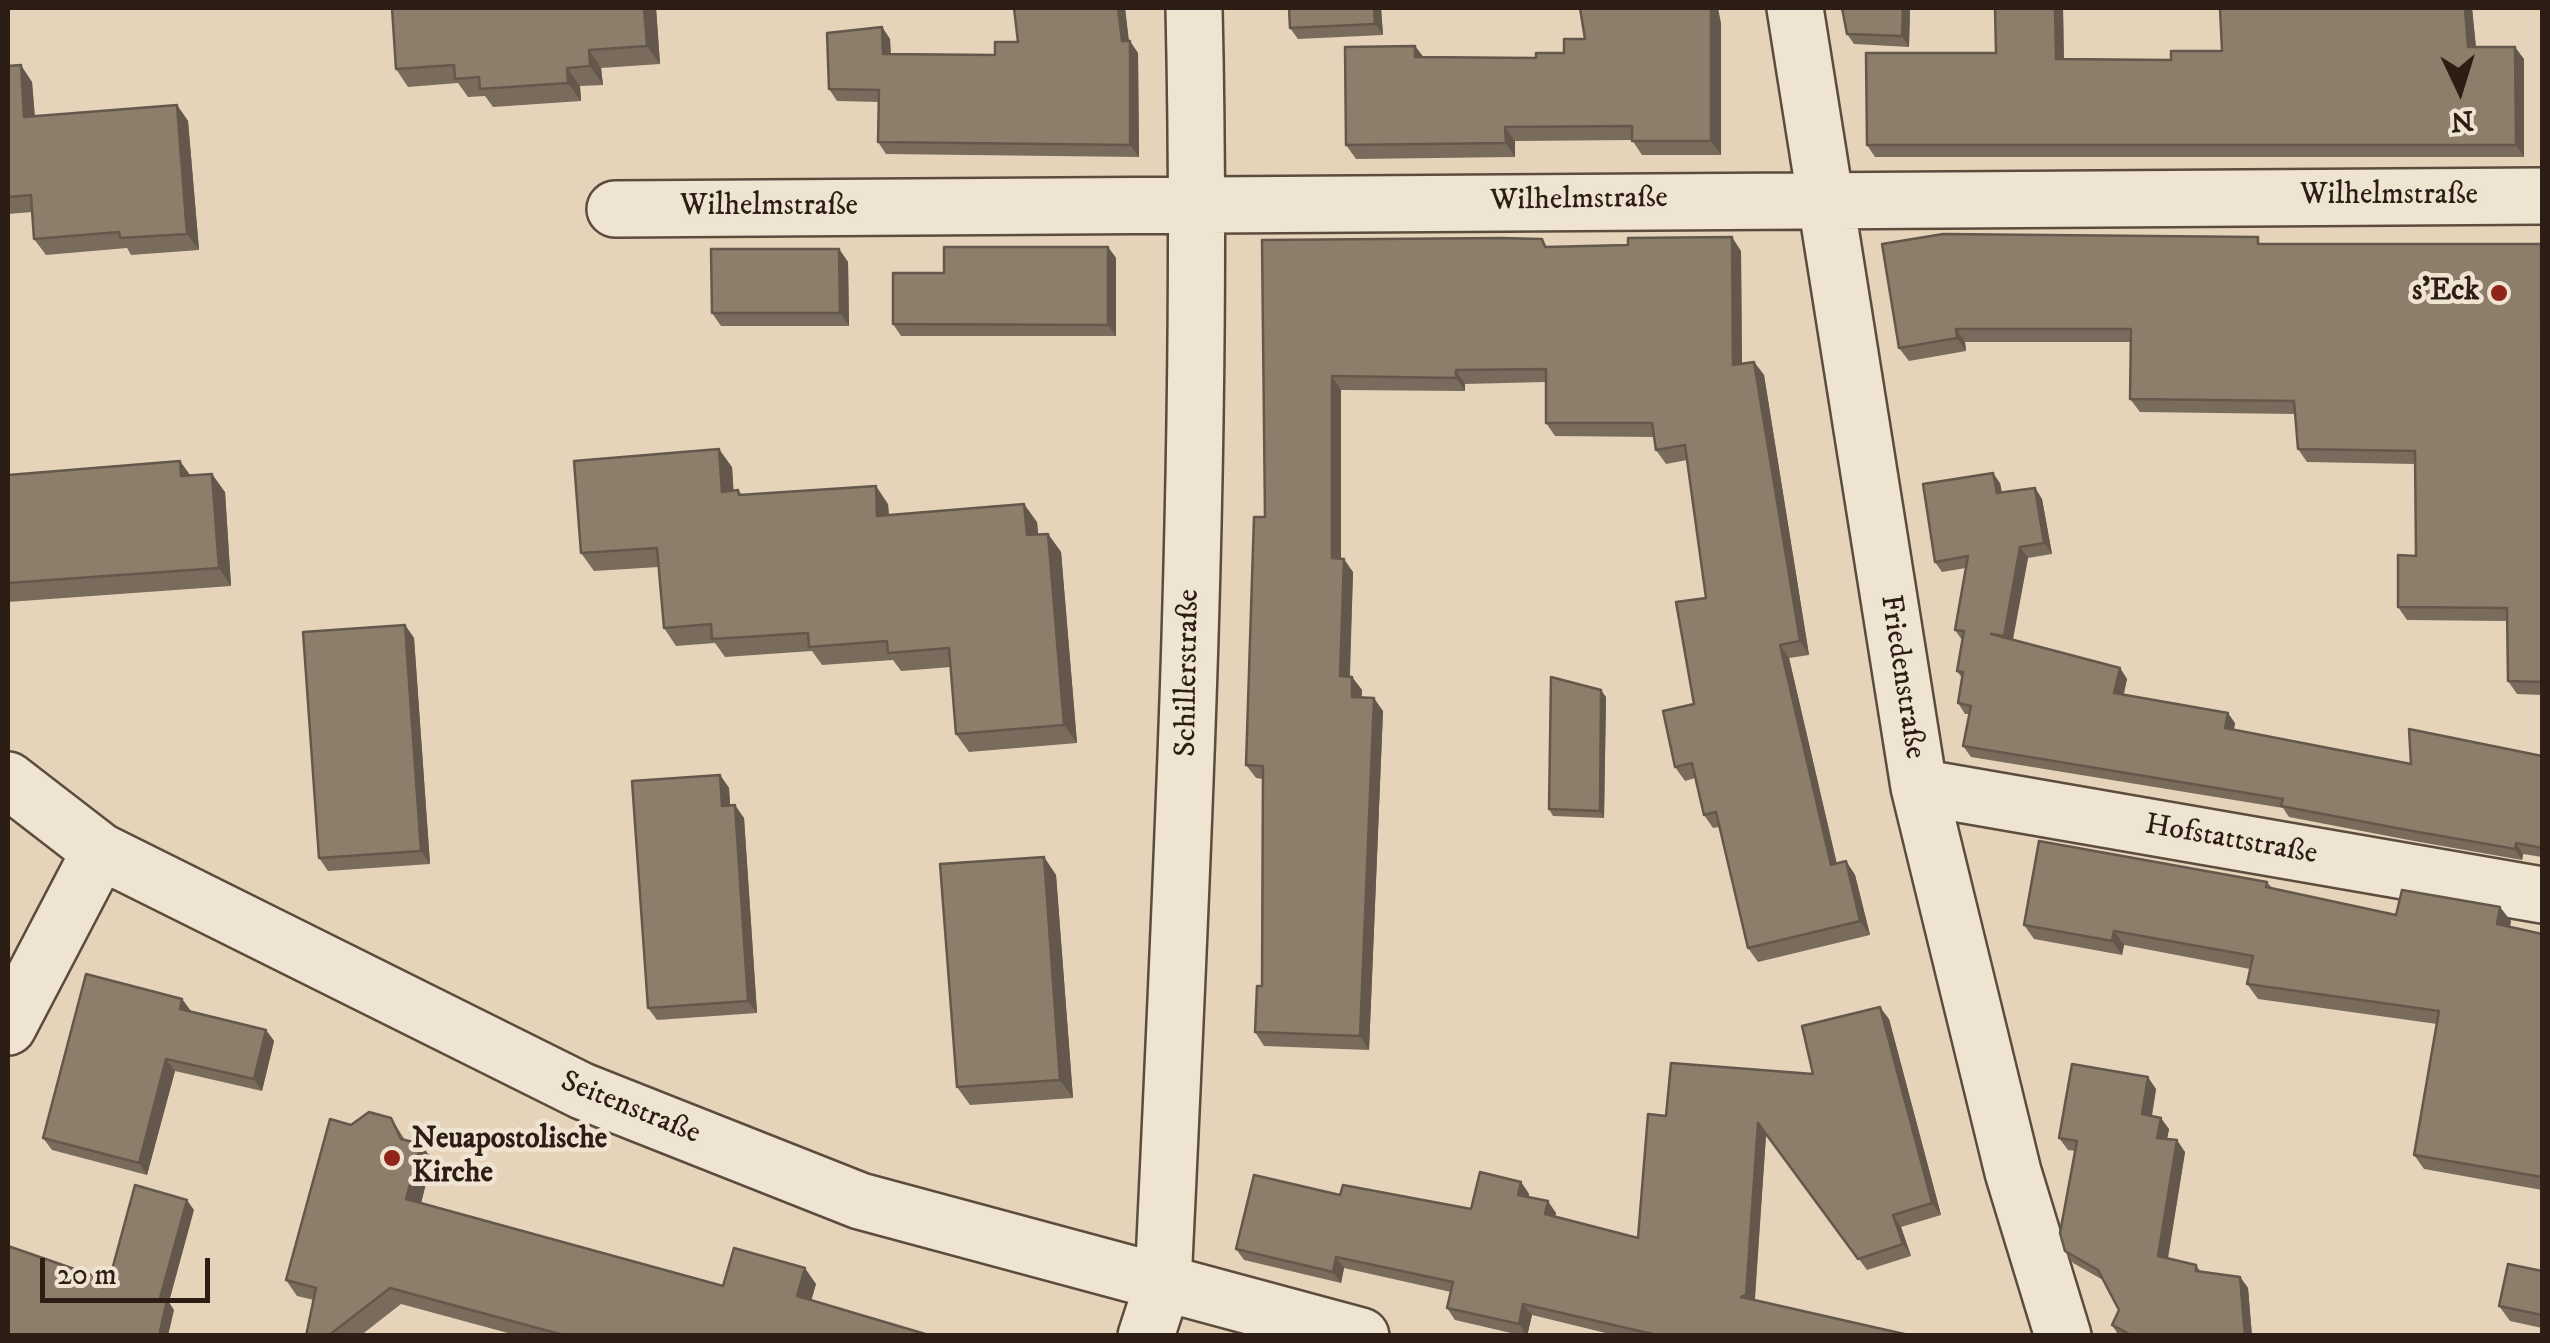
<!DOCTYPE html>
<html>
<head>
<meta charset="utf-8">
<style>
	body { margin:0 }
	#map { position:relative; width:2550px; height:1343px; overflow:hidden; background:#e6d4ba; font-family:"IM FELL DW Pica",serif }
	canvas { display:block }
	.frame { position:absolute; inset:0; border:10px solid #2d1e15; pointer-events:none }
	.north { position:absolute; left:2410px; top:40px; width:100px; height:100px; -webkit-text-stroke:8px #efe3d2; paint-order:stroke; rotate:176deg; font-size:28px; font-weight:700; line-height:40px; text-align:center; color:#2d1e15 }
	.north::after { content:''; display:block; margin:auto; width:35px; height:45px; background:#2d1e15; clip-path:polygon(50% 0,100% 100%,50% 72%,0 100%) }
	.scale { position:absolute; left:40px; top:1258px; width:170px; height:45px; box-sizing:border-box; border:5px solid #2d1e15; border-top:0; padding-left:12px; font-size:30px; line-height:35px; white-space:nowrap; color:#2d1e15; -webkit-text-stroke:8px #efe3d2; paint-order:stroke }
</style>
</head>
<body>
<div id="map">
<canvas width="2550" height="1343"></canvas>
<div class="frame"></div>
<div class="north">N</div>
<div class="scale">20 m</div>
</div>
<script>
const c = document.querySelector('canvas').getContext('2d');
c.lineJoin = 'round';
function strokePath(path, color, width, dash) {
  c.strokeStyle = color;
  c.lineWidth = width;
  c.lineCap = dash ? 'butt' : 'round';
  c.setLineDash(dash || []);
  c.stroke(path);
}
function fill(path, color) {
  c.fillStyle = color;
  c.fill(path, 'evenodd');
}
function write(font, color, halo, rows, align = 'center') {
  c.font = font + ' "IM FELL DW Pica",serif';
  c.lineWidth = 9;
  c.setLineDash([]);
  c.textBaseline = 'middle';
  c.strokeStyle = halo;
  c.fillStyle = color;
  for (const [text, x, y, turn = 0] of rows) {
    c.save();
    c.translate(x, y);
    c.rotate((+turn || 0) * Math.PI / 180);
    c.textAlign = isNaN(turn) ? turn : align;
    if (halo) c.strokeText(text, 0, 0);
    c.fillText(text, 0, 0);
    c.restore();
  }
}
const minor = new Path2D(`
	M1795,8l124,779 94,385 50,164
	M615,209l1927,-13
	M8,780l92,71 482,240 278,110 501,135
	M1919,787l623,108
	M8,1027l92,-176
	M1146,1336l17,-52c20,-425 41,-851 31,-1276`);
const wall = new Path2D(`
	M656,8l4,56 -59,4 2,17 -23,1 1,15 -88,6 -8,-11 -17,1 -10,-14 -50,4 -12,-18z
	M1125,8l4,33 9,12 1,104 -253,-3 -8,-12 1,-40 -42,-1 -8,-12 53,-62 8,12 1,15 104,1 23,-13z
	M1381,8l2,27 -85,4 -8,-11z
	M1842,8h68l-1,39 -55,-3 -7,-10z
	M2063,8l1,51 107,1 51,-9 -2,-43h252l4,39 48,12v98h-649l-8,-12z
	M1721,23v132h-79l-10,-15 -117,1v16l-159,2 -10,-14 69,-99 8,11 113,1 28,-5 21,-14z
	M8,66l24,16 3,35 142,-12 11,16 11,129 -68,5 -4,-7 -81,7 -12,-16 -2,-27 -24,2z
	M1542,239l5,8 194,4 1,113 12,-2 10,13 45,280 -20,3 48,206 9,-3 9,14 15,60 -112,27 -10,-14 -29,-121 -6,1 -9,-13 -9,-37 -10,3 -10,-14 19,-63 12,-106 -19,-138 -21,4 -10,-14 -2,-13 -99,-1 -9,-13v-41l-81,2v7l-124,-1v169l12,13 -3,104 2,1 10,13 -1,7 22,14 -14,339 -105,-4 -9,-14 7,-46 1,-207 -7,-1 -10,-13 19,-248 -3,-277z
	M1882,244h659l1,2v449l-25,-1 -9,-13 -1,-60 -100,-1 -9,-13 18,-51 -1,-92 -108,-2 -9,-13 -3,-35 -155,-2 -10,-13 1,-57h-166l1,9 -57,10 -10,-13z
	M1108,247l8,11v78h-215l-8,-12 51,-51z
	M839,249l9,13 1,64h-128l-9,-13z
	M732,467l1,23h5l4,5 146,9 1,11 148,7 1,13 10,-1 13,18 16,191 -108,9 -13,-18 -5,-67 -50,4 -8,-11 -71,5 -10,-14 -87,6 -10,-14 -39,3 -12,-18 -5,-61 -65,4 -13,-18z
	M8,475l182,1 35,16 6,94 -223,16z
	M2000,483l2,10 33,-5 7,11 10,55 -24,4 -15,82 107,28 7,11 -3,15 111,29 -1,7 177,34 131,-8v101l-19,-3 -1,6 -108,-19 -125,-24 -6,-9 -312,-51 -8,-11 6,-32h-4l-7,-11 4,-25 -5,-7 5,-31 -7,-10 11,-62 -24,4 -7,-10z
	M405,625l9,13 16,226 -102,7 -9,-13z
	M1606,697l-2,121 -51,-2 -4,-7z
	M720,775l9,13 1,18 14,12 13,195 -100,7 -9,-12z
	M1044,857l12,18 17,223 -103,7 -13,-18z
	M2267,882l5,6 124,27 115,6 -1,6 32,7v256l-118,-21 -10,-14 23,-131 -179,-25 -11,-15 3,-15 -126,-24 -2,10 -88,-16 -10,-14z
	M182,999l9,13 75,18 8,11 -12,50 -87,-20 -28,104 -95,-25 -9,-12z
	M1889,1019l52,196 -40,12 10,29 -44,14 -101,-135 -11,165 158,36h-295l-86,-21 -5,21h-3l-69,-16 -8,-12 4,-16 -107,-24 -3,15 -97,-23 -8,-11 104,-54 131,14 50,-27 8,12v3l27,16 -1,4 83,21 28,-122 147,-42z
	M2156,1089l-4,27 17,13 -2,10 18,13 -17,107 28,6 5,7 39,5 8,11 4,48h-133l-7,-11 7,-15 -16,-30 -30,-17 -8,-12 10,-100 -7,-1 -9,-12z
	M391,1118l14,22 16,4 11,16 -11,43 302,83 93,-2 -5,16 121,36h-413l-118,-32 -41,32h-54l8,-36 -17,-4 -11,-16 65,-155z
	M2542,1271v57l-32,-7 -11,-15z`);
const shadedWall = new Path2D(`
	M644,8h12l4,56 -13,-18z
	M1118,8h7l5,45 -8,-12z
	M1374,8h7l2,27 -8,-11z
	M1711,8h7l3,15v132l-10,-14z
	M1903,8h7l-1,39 -7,-11z
	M2055,8h8l1,63 -8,-12z
	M2465,8h7l5,51 -9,-12z
	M882,27l8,12 1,27 -8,-12z
	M1130,41l8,12 1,104 -9,-12z
	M1415,46l10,13 -10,-2z
	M2515,47l9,12v98l-8,-12z
	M589,50l12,18 2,17 -13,-19z
	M21,65l11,17 4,52 -12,-17z
	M567,68l13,18 1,15 -13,-18z
	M177,105l11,16 11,129 -12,-16z
	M1505,127l10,14v16l-9,-14z
	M1732,237l9,14 1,128 -9,-14z
	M2541,244l1,2v87l-2,-3z
	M1108,247l8,11v78l-8,-11z
	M839,249l9,13 1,64 -9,-13z
	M1956,329l9,13 1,9 -9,-13z
	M1754,362l10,13 45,280 -9,-14z
	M1456,370l9,14v7l-9,-13z
	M1332,376l9,14v181l-9,-13z
	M719,449l13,18 3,43 -13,-18z
	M180,461l13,18 -12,-3z
	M1993,473l7,10 4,21 -7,-11z
	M212,474l13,18 6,94 -12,-18z
	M876,486l12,18 2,30 -13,-18z
	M2035,488l7,11 10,55 -8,-11z
	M1024,504l13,18 3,31 -13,-18z
	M1048,534l13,18 16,191 -13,-18z
	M2020,547l8,11 -17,89 -7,-11z
	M1344,559l9,13 -4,118 -9,-14z
	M405,625l9,13 16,226 -9,-13z
	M1780,645l9,13 51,220 -9,-13z
	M2120,668l7,11 -6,24 -7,-10z
	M1352,677l10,13 -1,20 -9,-13z
	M1601,690l5,7 -2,121 -4,-7z
	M1374,698l9,13 -14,339 -9,-14z
	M2228,713l7,10 -3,15 -7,-10z
	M720,775l9,13 2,31 -9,-13z
	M735,805l9,13 13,195 -9,-12z
	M2516,843l7,11 -1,6 -7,-11z
	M1044,857l12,18 17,223 -13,-18z
	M1846,861l9,14 15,60 -10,-14z
	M2500,907l11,14 -4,18 -10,-15z
	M2114,931l10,14 -2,10 -10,-14z
	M182,999l9,12 -3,10 -8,-12z
	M1880,1007l9,12 52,196 -9,-12z
	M266,1030l8,11 -12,50 -8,-12z
	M166,1059l9,12 -28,104 -8,-12z
	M2148,1077l8,12 -6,37 -8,-12z
	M2161,1118l8,11 -4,20 -8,-11z
	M1758,1123l8,12 -12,172 -8,-12z
	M2177,1140l8,12 -19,116 -8,-12z
	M421,1144l11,16 -14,55 -12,-16z
	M1521,1182l8,12 -3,12 -8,-11z
	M187,1200l7,10 -25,92 5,8 -6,26h-9l1,-38z
	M1548,1201l8,12 -3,13 -8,-12z
	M1893,1215l8,12 10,29 -8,-12z
	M1336,1257l8,11 -3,15 -8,-11z
	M805,1268l11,16 -8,28 -11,-16z
	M2240,1277l8,11 4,48h-7z
	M1523,1304l9,11 -5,21 -8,-12z`);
const building = new Path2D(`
	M392,8h252l3,38 -58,4 1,16 -23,2 1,15 -88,6 -1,-12 -24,2 -1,-14 -58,4z
	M1014,8h104l4,33h8v104l-252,-3 1,-52 -50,-1 -2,-56 55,-6 1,27 112,1v-13h23z
	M1289,8h85l1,16 -85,4z
	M1580,8h131v133h-79v-15l-127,1 1,16 -160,2 -1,-98 70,-1v11l121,1v-5h28v-14h21z
	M1842,8h61l-1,28 -55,-2z
	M1995,8h60l1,51 115,1v-9h51l-2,-43h245l3,39h47l1,98h-649l-1,-92h130z
	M21,65l3,52 153,-12 10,129 -67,4 -1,-6 -85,7 -3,-44 -23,2v-131z
	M1943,234l315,3v7h283l1,438 -34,-1 -1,-73 -109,-1v-52l18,1 -1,-105 -117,-2 -4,-48 -164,-2 1,-70h-175l1,9 -58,10 -17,-104z
	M1732,237l1,128 21,-3 46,279 -20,4 51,220 15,-4 14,60 -112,27 -32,-136 -12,3 -12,-52 -17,4 -12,-56 31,-7 -18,-102 30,-4 -21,-153 -29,5 -4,-27h-106v-54l-90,1v8l-124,-2v182l12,1 -4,117 12,1v20l22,1 -14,338 -105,-4 2,-46h5l1,-220 -17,-1 8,-248h11l-3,-277 238,-2 42,1 3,8 83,-2v-7z
	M944,247h164v78l-215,-1v-51h51z
	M711,249h128l1,64h-128z
	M719,449l3,43 16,-2 1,5 137,-9 1,30 147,-12 3,31 21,-1 16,191 -108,9 -7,-86 -61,5 -1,-12 -78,6 -1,-14 -96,6 -1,-15 -47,4 -7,-80 -76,5 -7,-92z
	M180,461l1,15 31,-2 7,94 -211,15v-108z
	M1993,473l4,20 38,-5 9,55 -24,4 -16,89 -13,-2 129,34 -6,25 114,20 -3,15 186,36 -2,-35 133,27v92l-26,-5 -1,6 -108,-19 -126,-24 2,-7 -320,-53 8,-40 -13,-3 5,-31 -6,-1 7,-40 -9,-1 13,-74 -33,6 -12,-78z
	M405,625l16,226 -102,7 -16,-226z
	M1551,677l50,13 -1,121 -51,-2z
	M720,775l2,31 13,-1 13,196 -100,7 -16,-227z
	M2039,841l228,41 -1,5 130,28 6,-25 98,17 -3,17 45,10v243l-128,-22 25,-144 -192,-27 6,-28 -139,-25 -2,10 -88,-16z
	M1044,857l16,223 -103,7 -17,-223z
	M86,974l96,25 -2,10 86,21 -12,49 -88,-20 -27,104 -96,-25z
	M1880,1007l52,196 -39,12 10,29 -45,15 -100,-136 -12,172 -5,2 172,39h-252l-138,-32 -4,20 -72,-16 6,-26 -117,-25 -3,15 -97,-23 18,-74 86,20 3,-10 128,24 9,-37 41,10 -3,13 30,6 -3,13 93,24 10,-124 18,2 5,-53 142,11 -11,-48z
	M2072,1064l76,13 -6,37 19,4 -4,20 20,2 -19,116 38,9v6l44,6 5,59h-112l-21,-11 7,-15 -21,-40 -33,-19 -5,-18 17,-92 -18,-3z
	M369,1112l22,6 10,21 20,5 -15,55 317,87 11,-38 71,20 -8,28 135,40h-365l-177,-48 -62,48h-22l10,-48 -30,-8 44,-161 21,6z
	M135,1185l52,15 -27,98 7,2 -8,36h-151v-90l101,35z
	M2508,1264l34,7v44l-43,-9z`);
const markers = [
	[2499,293,10,"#8f2418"],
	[392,1158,10,"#8f2418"]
];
const streetNames = [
	["Wilhelmstraße",2389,197],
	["Wilhelmstraße",1579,201,-1],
	["Wilhelmstraße",769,208],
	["Schillerstraße",1189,673,-89],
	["Friedenstraße",1901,677,81],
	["Hofstattstraße",2231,841,10],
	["Seitenstraße",630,1109,22]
];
const poiNames = [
	["s'Eck",2479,293],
	["Neuapostolische",412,1141,"left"],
	["Kirche",412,1175,"left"]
];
strokePath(minor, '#5b4c3e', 60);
strokePath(minor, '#efe3d2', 55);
fill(wall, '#796c5c');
fill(shadedWall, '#63584b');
fill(building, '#8d7d6b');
strokePath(building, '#63584b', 2.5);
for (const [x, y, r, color] of markers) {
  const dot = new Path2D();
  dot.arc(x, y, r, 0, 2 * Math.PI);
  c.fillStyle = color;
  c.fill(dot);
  strokePath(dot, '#efe3d2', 4);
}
write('30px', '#2d1e15', '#efe3d2', streetNames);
write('bold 30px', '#2d1e15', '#efe3d2', poiNames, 'right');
</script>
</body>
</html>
